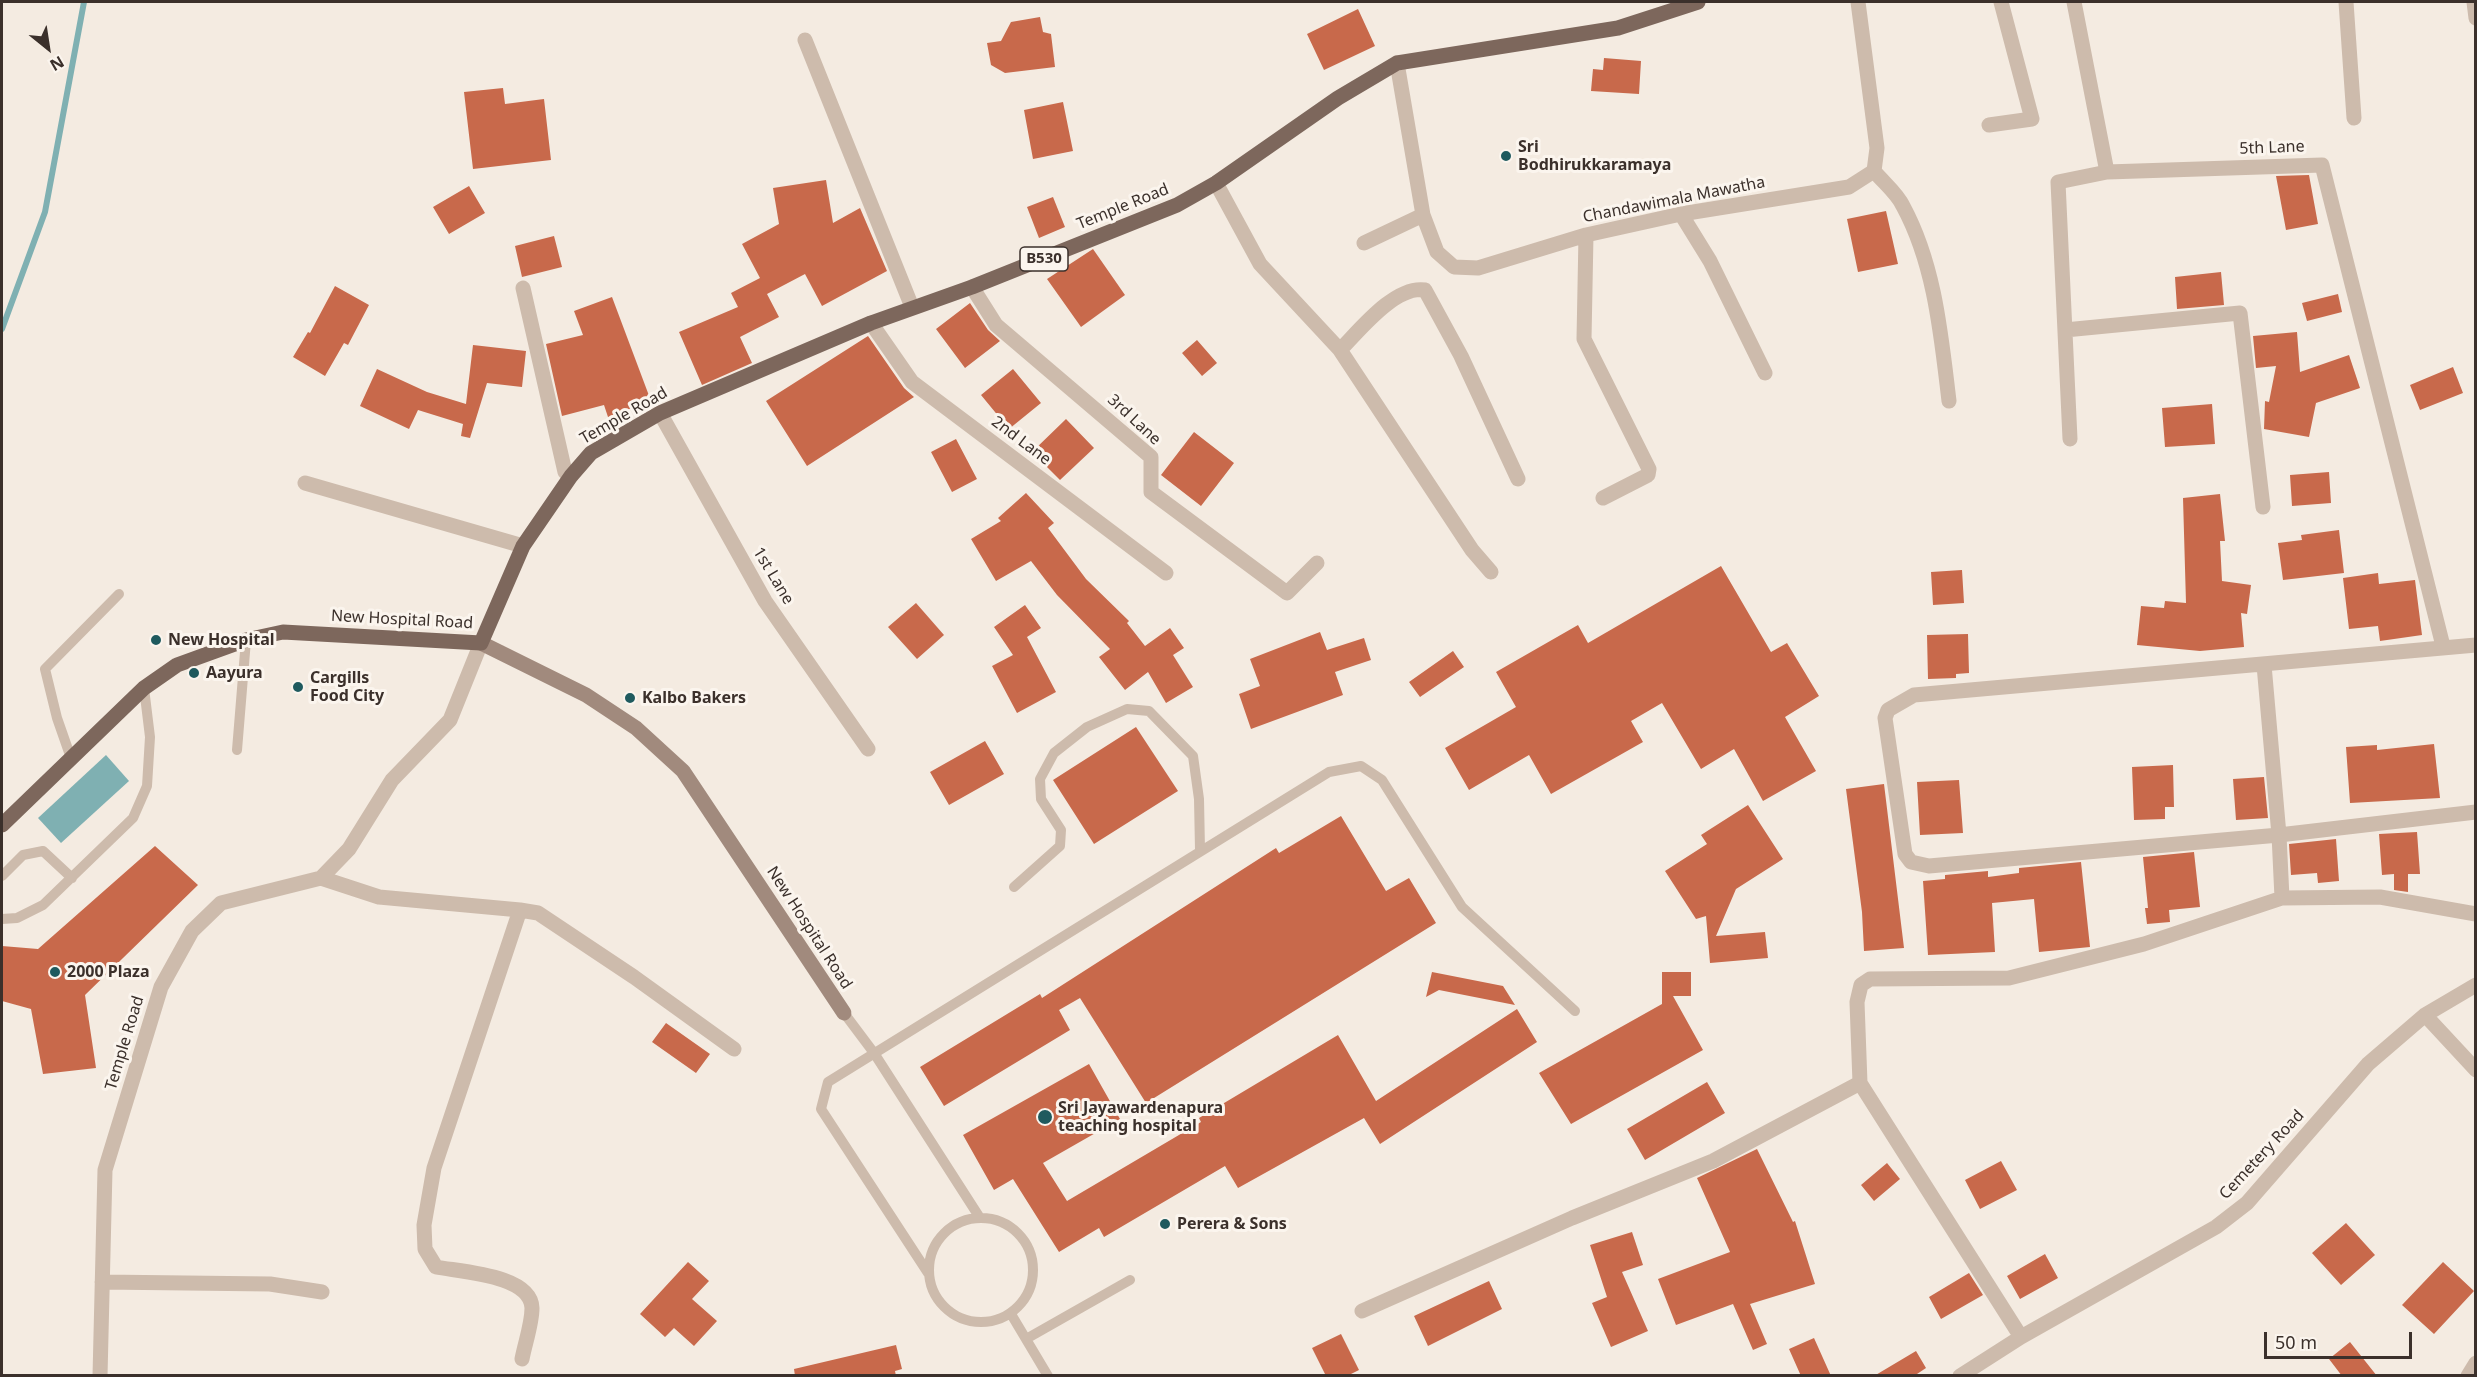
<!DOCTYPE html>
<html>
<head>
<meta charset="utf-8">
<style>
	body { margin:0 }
	#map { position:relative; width:2477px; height:1377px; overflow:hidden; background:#f4ebe1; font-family:"Noto Sans",sans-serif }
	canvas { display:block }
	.frame { position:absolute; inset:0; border:3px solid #3b302b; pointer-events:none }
	.north { position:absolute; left:18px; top:18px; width:60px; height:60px; -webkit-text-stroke:4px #fbf5ee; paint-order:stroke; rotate:150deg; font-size:16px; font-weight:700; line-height:24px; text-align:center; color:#3b302b }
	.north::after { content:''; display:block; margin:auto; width:21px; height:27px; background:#3b302b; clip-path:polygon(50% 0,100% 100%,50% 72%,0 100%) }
	.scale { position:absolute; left:2264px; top:1332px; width:148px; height:27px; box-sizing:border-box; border:3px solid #3b302b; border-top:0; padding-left:8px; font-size:18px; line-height:21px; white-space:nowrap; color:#3b302b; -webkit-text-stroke:4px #fbf5ee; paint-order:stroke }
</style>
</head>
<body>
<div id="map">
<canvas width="2477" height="1377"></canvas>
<div class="frame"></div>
<div class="north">N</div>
<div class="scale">50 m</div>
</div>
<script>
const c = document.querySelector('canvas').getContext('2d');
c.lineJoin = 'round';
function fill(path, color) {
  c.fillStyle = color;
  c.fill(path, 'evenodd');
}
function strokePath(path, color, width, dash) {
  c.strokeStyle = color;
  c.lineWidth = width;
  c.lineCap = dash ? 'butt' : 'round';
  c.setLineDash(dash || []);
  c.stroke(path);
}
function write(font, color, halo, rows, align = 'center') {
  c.font = font + ' "Noto Sans",sans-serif';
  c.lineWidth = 6;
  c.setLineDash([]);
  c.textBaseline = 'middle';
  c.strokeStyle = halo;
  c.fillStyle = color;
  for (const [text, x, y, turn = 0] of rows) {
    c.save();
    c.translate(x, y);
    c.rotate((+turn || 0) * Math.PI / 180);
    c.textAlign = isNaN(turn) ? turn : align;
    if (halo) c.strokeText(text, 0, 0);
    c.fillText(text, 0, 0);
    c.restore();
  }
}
const water = new Path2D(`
	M106,755l23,26 -68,62 -23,-25z`);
const stream = new Path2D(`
	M2,329l43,-117 39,-210`);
const building = new Path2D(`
	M1358,9l17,37 -51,24 -17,-36z
	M1040,17l3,15 8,2 4,33 -50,6 -14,-8 -4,-22 14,-2 10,-19z
	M1604,58l37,3 -2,33 -48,-3 2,-22 10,1z
	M503,88l2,16 39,-5 7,61 -78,9 -9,-77z
	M1063,102l10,49 -40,8 -9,-49z
	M2309,175l9,49 -32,6 -10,-54z
	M826,180l7,43 27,-15 27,63 -65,35 -17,-32 -38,20 12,23 -39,20 12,26 -50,22 -23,-53 59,-25 -7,-14 29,-15 -18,-34 37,-20 -6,-36z
	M469,186l16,27 -36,21 -16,-27z
	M1053,197l12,30 -26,11 -12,-31z
	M1886,211l12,53 -40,8 -11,-53z
	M554,236l8,31 -40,10 -7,-31z
	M1093,249l32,46 -44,32 -34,-48z
	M2221,272l3,33 -47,4 -2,-32z
	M335,286l34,19 -21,40 -4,-2 -19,33 -32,-19 15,-25 2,1z
	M2338,294l4,18 -35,9 -5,-18z
	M612,297l39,104 -43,16 -4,-12 -42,11 -16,-72 37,-9 -9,-24z
	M970,303l18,27 12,11 -35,27 -29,-39z
	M2297,332l3,40 49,-17 11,33 -44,15 -7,34 -45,-8 1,-28 4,1 7,-36 -20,2 -3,-32z
	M868,336l36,52 10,9 -107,69 -41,-65z
	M1197,340l20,23 -15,13 -20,-23z
	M473,345l53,6 -4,36 -35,-4 -17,55 -9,-2 2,-12 -45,-14 -9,19 -49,-23 17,-37 50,23 39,12z
	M2453,367l10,26 -43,17 -10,-25z
	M1013,369l28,34 -32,26 -28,-34z
	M2212,404l3,40 -50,3 -3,-39z
	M1066,419l28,29 -34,32 -28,-28z
	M1194,432l40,31 -33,43 -40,-31z
	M956,439l21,40 -25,13 -21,-40z
	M2329,472l2,31 -39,3 -2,-31z
	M1026,493l28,30 -6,5 38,51 43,42 -2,2 18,23 25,-18 14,20 -11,7 20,32 -27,16 -18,-31 -23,18 -26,-33 11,-8 -53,-54 -26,-34 -35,20 -25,-42 30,-18 -3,-3z
	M2220,494l5,47h-5l2,40 29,4 -4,29 -6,-1 3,34 -44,4 -63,-6 4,-39 23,2 1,-7 21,2 -3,-105z
	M2339,530l5,43 -61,7 -5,-37 24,-3 -1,-5z
	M1721,566l50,86 16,-9 32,53 -34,21 31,54 -53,30 -29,-52 -33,20 -39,-66 -31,18 12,21 -92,52 -22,-39 -60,35 -24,-42 71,-41 -20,-35 82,-47 10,18z
	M1962,570l2,33 -31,2 -2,-33z
	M2378,573l1,11 36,-4 7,55 -42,6 -2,-15 -29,3 -6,-51z
	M916,603l28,32 -27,24 -29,-32z
	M1025,605l16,23 -14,9 29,55 -39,21 -25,-47 21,-11 -19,-28z
	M1320,632l7,18 37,-12 7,22 -36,12 8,23 -92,34 -12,-35 21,-8 -10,-27z
	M1968,634l1,39 -13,1v4l-28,1 -1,-44z
	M1453,651l11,16 -44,30 -11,-15z
	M1136,727l42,64 -84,53 -41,-64z
	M985,741l19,33 -55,31 -19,-33z
	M2434,744l6,54 -90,5 -4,-56 31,-2v5z
	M2173,765l1,42h-9v12l-31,1 -2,-53z
	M2264,777l4,41 -32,2 -3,-41z
	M1959,780l4,53 -43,2 -3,-53z
	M1884,784l20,164 -40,3 -2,-39 -16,-123z
	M1748,805l35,54 -47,30 -20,47 49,-4 3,26 -58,5 -4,-47 -10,3 -31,-48 42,-27 -6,-9z
	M1341,816l45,75 23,-13 27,45 -290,180 -66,-105 -21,12 11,20 -126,76 -24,-39 120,-73 2,4 234,-150 3,5z
	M2417,832l3,42h-12v18l-14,-2v-16l-12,1 -3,-41z
	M2336,839l3,42 -21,2 -1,-10 -26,2 -2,-31z
	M155,846l43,39 -113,110 11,73 -53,6 -12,-65 -29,-8v-55l36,3z
	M2194,852l6,55 -31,3 1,12 -23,2 -2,-16h3l-5,-51z
	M2081,862l9,85 -51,5 -5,-53 -42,4 3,49 -67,3 -5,-74 22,-2v-4l43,-4v6l31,-4v-5z
	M1432,972l71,14 12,19 -76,-15 -13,7z
	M1662,972h29v24h-18l30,54 -132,74 -32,-51 123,-69z
	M1517,1009l20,33 -157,102 -16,-26 -126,70 -13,-22 -121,71 -5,-9 -40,24 -46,-73 -19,11 -31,-55 126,-71 31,55 -77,44 24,38 134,-79 -2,-4 139,-83 38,66z
	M666,1023l44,31 -14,19 -44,-31z
	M1707,1082l18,31 -80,47 -18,-31z
	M1757,1149l36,73 2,-1 20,63 -65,20 17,40 -14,6 -20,-46 -57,21 -18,-46 72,-27 -33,-74z
	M2001,1161l16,29 -37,19 -15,-29z
	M1887,1163l13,16 -26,22 -13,-16z
	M2346,1223l29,32 -34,30 -29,-32z
	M1632,1232l11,33 -21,7 26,59 -37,16 -19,-44 15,-6 -17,-52z
	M2045,1254l13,24 -38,21 -13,-23z
	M688,1262l21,19 -17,18 25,22 -23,25 -20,-18 -9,9 -25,-23z
	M2443,1262l31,29 -40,43 -32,-29z
	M1969,1273l14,22 -42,24 -12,-22z
	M1489,1281l13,28 -74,37 -14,-30z
	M1341,1334l18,36 -12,6h-21l-14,-28z
	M1814,1338l17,38h-30l-12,-27z
	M2350,1342l27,34h-35l-13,-17z
	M896,1345l6,24 -7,2 1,5h-101l-1,-7z
	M1916,1351l10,17 -12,8h-40z`);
const lane = new Path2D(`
	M237,750l9,-110
	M71,758l-14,-40 -12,-49 74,-75
	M2,876l21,-21 20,-4 29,27
	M1014,887l46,-41 1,-16 -20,-31 -1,-20 14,-26 33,-26 40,-18 22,2 44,45 6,43 1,51
	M2,919l15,-1 26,-13 90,-87 14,-32 3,-49 -6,-49
	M844,1013l30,40 106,165
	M929 1270a52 52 0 1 1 104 0a52 52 0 1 1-104 0Z
	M928,1273l-107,-164 7,-27 501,-310 32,-6 21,14 80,127 113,104
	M1011,1314l37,62
	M1026,1339l104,-59`);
const street = new Path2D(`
	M2074,2l33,170
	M2346,2l8,116
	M2474,2l2,16
	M805,40l107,267
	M1397,63l26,152 14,37 17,15 24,1 108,-33 95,-21 168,-27 25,-16 3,-23 -19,-146
	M1989,125l43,-6 -31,-117
	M1874,171c9,11 23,22 29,35 32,59 38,129 46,195
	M1216,183l44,81 80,86 132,200 19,22
	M1681,214l29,47 55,112
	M1586,235l-2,104 65,130 -1,6 -45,23
	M1364,243l59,-28
	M972,287l24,38 155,132v35l136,101 30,-30
	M523,288l42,184 6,4
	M871,323l41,59 254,191
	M2065,330l175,-17 23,194
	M1340,350c19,-19 55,-65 85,-60l36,66 57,123
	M660,413l105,188 103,148
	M2070,439l-12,-257 49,-10 215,-7 121,481
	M305,483l218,63
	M2476,645l-562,50 -26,15 -3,8 20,136 6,8 18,4 350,-31 197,-23
	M2264,665l15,170 3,63
	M321,878l58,19 141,13 -86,258 -10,57 1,24 11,18c26,5 95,8 96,41 0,16 -7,35 -10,51
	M520,910l18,3 96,64 100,72
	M2425,1015l51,55
	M102,1282l168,2 52,8
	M1362,1311l210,-93 141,-57 147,-78
	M2021,1337l-161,-254 -3,-81 4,-17 9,-6 139,-1 135,-34 138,-46 98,-1 96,17
	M100,1376l5,-206 56,-183 31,-56 29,-28 100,-25 28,-29 43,-69 58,-60 31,-77
	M1960,1376l61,-39 195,-110 31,-24 121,-139 57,-49 51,-30
	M2468,1376l8,-13`);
const secondary = new Path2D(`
	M481,643l105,52 50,33 47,43 161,242`);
const primary = new Path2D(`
	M2,825l142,-137 33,-23 69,-25 37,-8 198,11 42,-97 48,-70 20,-23 69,-40 211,-90 101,-36 205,-82 39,-22 122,-85 59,-35 221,-35 80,-26`);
const markers = [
	[1506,156,6,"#1f5a5e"],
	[156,640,6,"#1f5a5e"],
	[194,673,6,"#1f5a5e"],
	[298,687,6,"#1f5a5e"],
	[630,698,6,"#1f5a5e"],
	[55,972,6,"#1f5a5e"],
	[1045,1117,8,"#1f5a5e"],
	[1165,1224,6,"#1f5a5e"]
];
const shields = [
	[1044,259,48]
];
const shieldNames = [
	["B530",1044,259]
];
const poiNames = [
	["Sri",1518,147],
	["Bodhirukkaramaya",1518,165],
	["New Hospital",168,640],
	["Aayura",206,673],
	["Cargills",310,678],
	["Food City",310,696],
	["Kalbo Bakers",642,698],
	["2000 Plaza",67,972],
	["Sri Jayawardenapura",1058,1108],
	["teaching hospital",1058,1126],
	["Perera & Sons",1177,1224]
];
const streetNames = [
	["5th Lane",2272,148,-2],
	["Chandawimala Mawatha",1674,200,-11],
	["Temple Road",1123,207,-22],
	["Temple Road",624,416,-30],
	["3rd Lane",1134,420,43],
	["2nd Lane",1021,441,37],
	["1st Lane",773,576,59],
	["New Hospital Road",402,620,3],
	["New Hospital Road",809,928,57],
	["Temple Road",125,1043,-73],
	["Cemetery Road",2262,1155,-47]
];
fill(water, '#7fb0b2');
strokePath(stream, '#7fb0b2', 6);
fill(building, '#c8694b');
strokePath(lane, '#cdbbac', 10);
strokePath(street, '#cdbbac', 15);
strokePath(secondary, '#a18a7d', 15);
strokePath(primary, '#7d675c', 15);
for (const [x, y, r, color] of markers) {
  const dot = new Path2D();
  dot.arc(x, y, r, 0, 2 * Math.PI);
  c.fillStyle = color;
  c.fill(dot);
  strokePath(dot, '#fbf5ee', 2);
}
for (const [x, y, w] of shields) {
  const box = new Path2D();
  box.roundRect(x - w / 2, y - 12, w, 24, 4.5);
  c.fillStyle = '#fbf5ee';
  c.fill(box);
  strokePath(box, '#3b302b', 1.5);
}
write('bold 15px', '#3b302b', null, shieldNames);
write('bold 16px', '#3b302b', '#fbf5ee', poiNames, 'left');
write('16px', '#3b302b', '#fbf5ee', streetNames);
</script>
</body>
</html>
